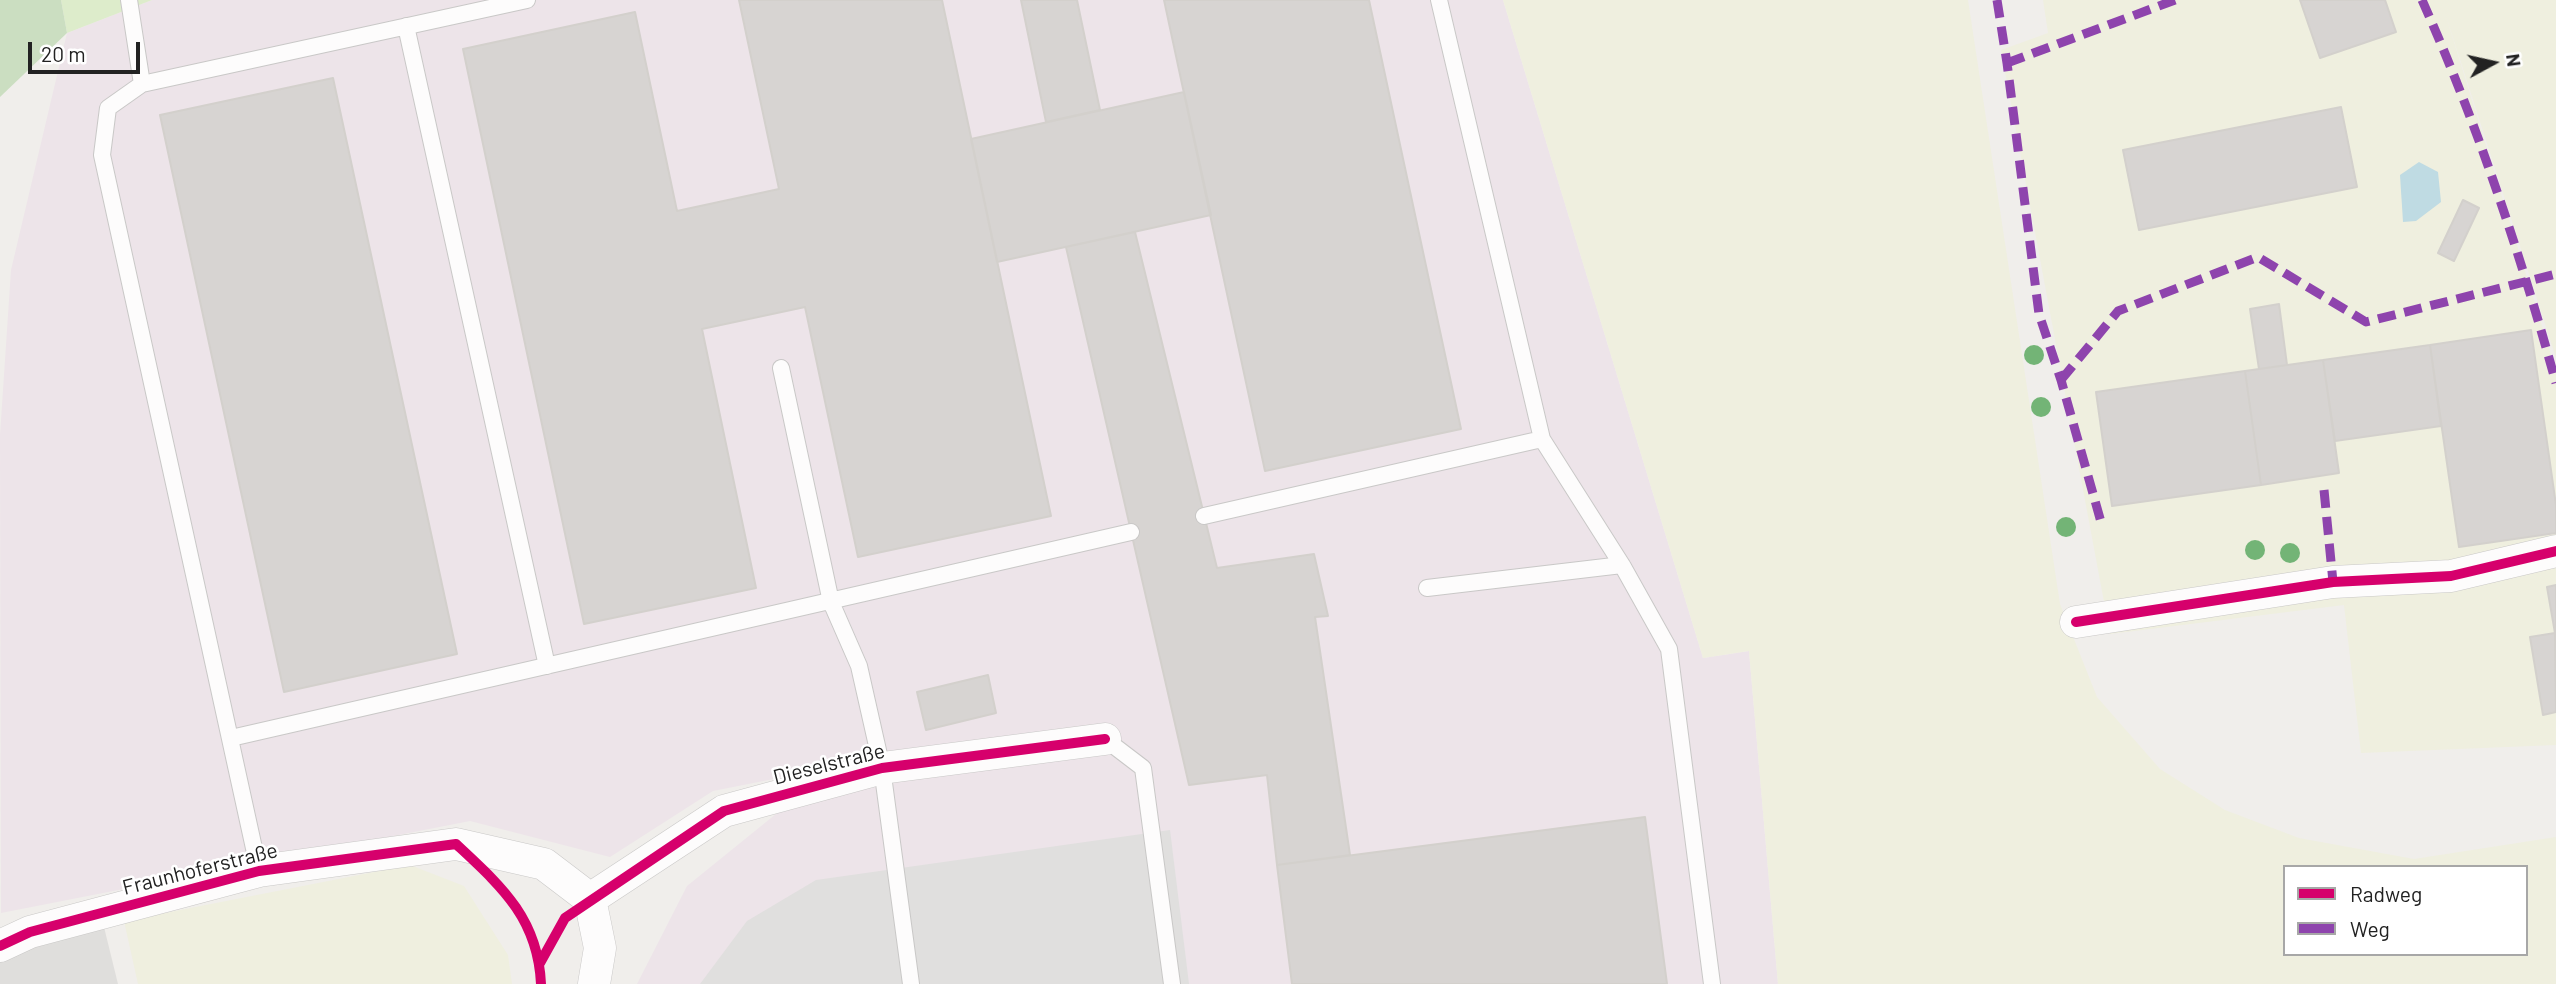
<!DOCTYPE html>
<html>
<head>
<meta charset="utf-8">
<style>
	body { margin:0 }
	#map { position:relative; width:2556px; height:984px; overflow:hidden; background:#f0eeeb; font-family:Barlow,sans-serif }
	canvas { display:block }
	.legend { position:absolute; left:2283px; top:865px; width:245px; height:91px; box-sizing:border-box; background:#fff; border:2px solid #a7a7a7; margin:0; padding:9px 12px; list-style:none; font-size:21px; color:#222 }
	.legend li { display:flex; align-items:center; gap:14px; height:35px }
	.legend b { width:35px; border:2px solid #a7a7a7 }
	.north { position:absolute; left:2458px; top:28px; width:70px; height:70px; -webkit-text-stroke:5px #fff; paint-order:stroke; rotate:82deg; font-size:19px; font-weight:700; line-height:28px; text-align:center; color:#222 }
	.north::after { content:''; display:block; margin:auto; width:24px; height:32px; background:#222; clip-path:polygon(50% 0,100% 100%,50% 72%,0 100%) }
	.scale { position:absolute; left:28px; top:42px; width:112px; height:32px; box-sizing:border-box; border:4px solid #222; border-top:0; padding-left:9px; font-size:21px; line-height:24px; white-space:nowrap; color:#222; -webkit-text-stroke:5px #fff; paint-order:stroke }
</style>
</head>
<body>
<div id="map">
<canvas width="2556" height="984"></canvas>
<ul class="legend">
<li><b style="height:9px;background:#d6006c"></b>Radweg</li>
<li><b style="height:9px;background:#8e44ad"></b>Weg</li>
</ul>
<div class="north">N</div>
<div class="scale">20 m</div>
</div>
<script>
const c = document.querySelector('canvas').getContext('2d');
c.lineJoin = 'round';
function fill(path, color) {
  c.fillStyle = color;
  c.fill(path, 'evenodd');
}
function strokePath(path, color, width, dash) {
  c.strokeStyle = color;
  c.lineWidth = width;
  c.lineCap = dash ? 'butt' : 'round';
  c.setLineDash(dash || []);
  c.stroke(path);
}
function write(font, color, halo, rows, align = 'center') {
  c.font = font + ' Barlow,sans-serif';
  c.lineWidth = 5;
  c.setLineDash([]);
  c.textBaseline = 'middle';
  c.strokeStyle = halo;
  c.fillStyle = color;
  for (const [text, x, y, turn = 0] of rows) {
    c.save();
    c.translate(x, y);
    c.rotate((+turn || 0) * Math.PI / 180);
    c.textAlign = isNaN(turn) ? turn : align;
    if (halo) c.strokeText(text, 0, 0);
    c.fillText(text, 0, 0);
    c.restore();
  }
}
const residential = new Path2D(`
	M104,927l14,57h-118v-39z`);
const industrial = new Path2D(`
	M152,0h1351l200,658 46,-7 29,333h-1141l50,-98 147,-119 -121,24 -103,66 -140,-36 -469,92 -1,-478 11,-165 56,-237z`);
const farmland = new Path2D(`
	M1503,0h465l92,604 37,93 63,72 65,41 74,28 115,21 142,-22v147h-778l-29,-333 -46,7zM2285,867h241v87h-241z
	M2043,0h513v358l-111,-345 111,358v374l-195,8 -17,-148 -234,29 -109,-584 47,-17z
	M410,865l54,21 44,69 4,29h-374l-14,-63z`);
const grass = new Path2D(`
	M61,0h91l-85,33z`);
const forest = new Path2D(`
	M0,0h61l6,33 -67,64z`);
const parking = new Path2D(`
	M1170,830l19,154h-489l47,-63 69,-41z`);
const water = new Path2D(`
	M2419,162l19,10 3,30 -25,19 -13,1 -3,-47z`);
const building = new Path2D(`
	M739,0h203l109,516 -193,41 -53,-250 -103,22 54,259 -172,36 -121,-575 172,-37 42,199 102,-22z
	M1021,0h56l23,110 -54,12z
	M1164,0h205l92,429 -196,42z
	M2300,0h85l11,32 -76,26z
	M333,78l124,576 -173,38 -124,-577z
	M1184,92l27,123 -214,47 -26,-123z
	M2341,107l16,80 -218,43 -16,-80z
	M2463,200l16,8 -25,53 -16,-8z
	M1135,232l82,336 97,-14 14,62 -13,1 35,238 -73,10 -10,-90 -78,10 -123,-538z
	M2279,304l8,61 -28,4 -9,-60z
	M2531,330l25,175v28l-97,14 -29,-202z
	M2430,345l11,81 -106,15 -12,-81z
	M2323,360l16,113 -78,12 -16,-114z
	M2245,371l16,114 -149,21 -16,-114z
	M2556,585v48h-1l-8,-46z
	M2555,633l1,79 -13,3 -13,-78z
	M988,675l8,38 -70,17 -9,-38z
	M1645,817l22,167h-375l-15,-119z`);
const lane = new Path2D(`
	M129,0l13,84
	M1439,0l103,439 80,126 47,84 43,335
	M406,26l141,640
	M781,368l50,234 28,64 23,102 29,216
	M1204,516l338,-77
	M1427,588l195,-23
	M231,738l900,-206
	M1105,739l38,29 29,216
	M259,871l-157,-716 6,-47 34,-24 385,-84`);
const street = new Path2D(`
	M2076,622l257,-40 118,-6 105,-25
	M590,899l134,-88 158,-43 223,-29
	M590,899l10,49 -6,36
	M0,946l30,-14 229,-61 197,-27 88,20 46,35`);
const quiet = new Path2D(`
	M1997,0l10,63 32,251 22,66 40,142
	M2422,0c55,123 98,253 134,383
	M2007,63l168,-63
	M2061,380l57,-69 140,-54 108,65 190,-48
	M2324,490l9,92`);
const cycleway = new Path2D(`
	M2076,622l257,-40 118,-6 105,-25
	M0,946l30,-14 229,-61 197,-27c45,42 82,74 85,140
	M540,963l25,-45 159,-107 158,-43 223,-29`);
const trees = [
	[2034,355],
	[2041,407],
	[2066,527],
	[2255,550],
	[2290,553]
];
const streetNames = [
	["Dieselstraße",829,764,-14],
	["Fraunhoferstraße",200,869,-14]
];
fill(residential, '#dfdedc');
fill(industrial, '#ede4e9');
fill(farmland, '#efefdf');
fill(grass, '#ddeccb');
fill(forest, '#cbdec1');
fill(parking, '#e0dfde');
fill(water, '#bfdbe3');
fill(building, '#d7d4d2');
strokePath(building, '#d3d0cc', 2);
strokePath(lane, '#c9c8c7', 18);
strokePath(street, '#c9c8c7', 33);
strokePath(lane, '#fdfcfc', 16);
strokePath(street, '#fdfcfc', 32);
strokePath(quiet, '#8e44ad', 9, [18, 9]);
strokePath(cycleway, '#d6006c', 10);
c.fillStyle = '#73b476';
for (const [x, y] of trees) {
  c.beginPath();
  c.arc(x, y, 10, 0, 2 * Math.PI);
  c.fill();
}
write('21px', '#222', '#fff', streetNames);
</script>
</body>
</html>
